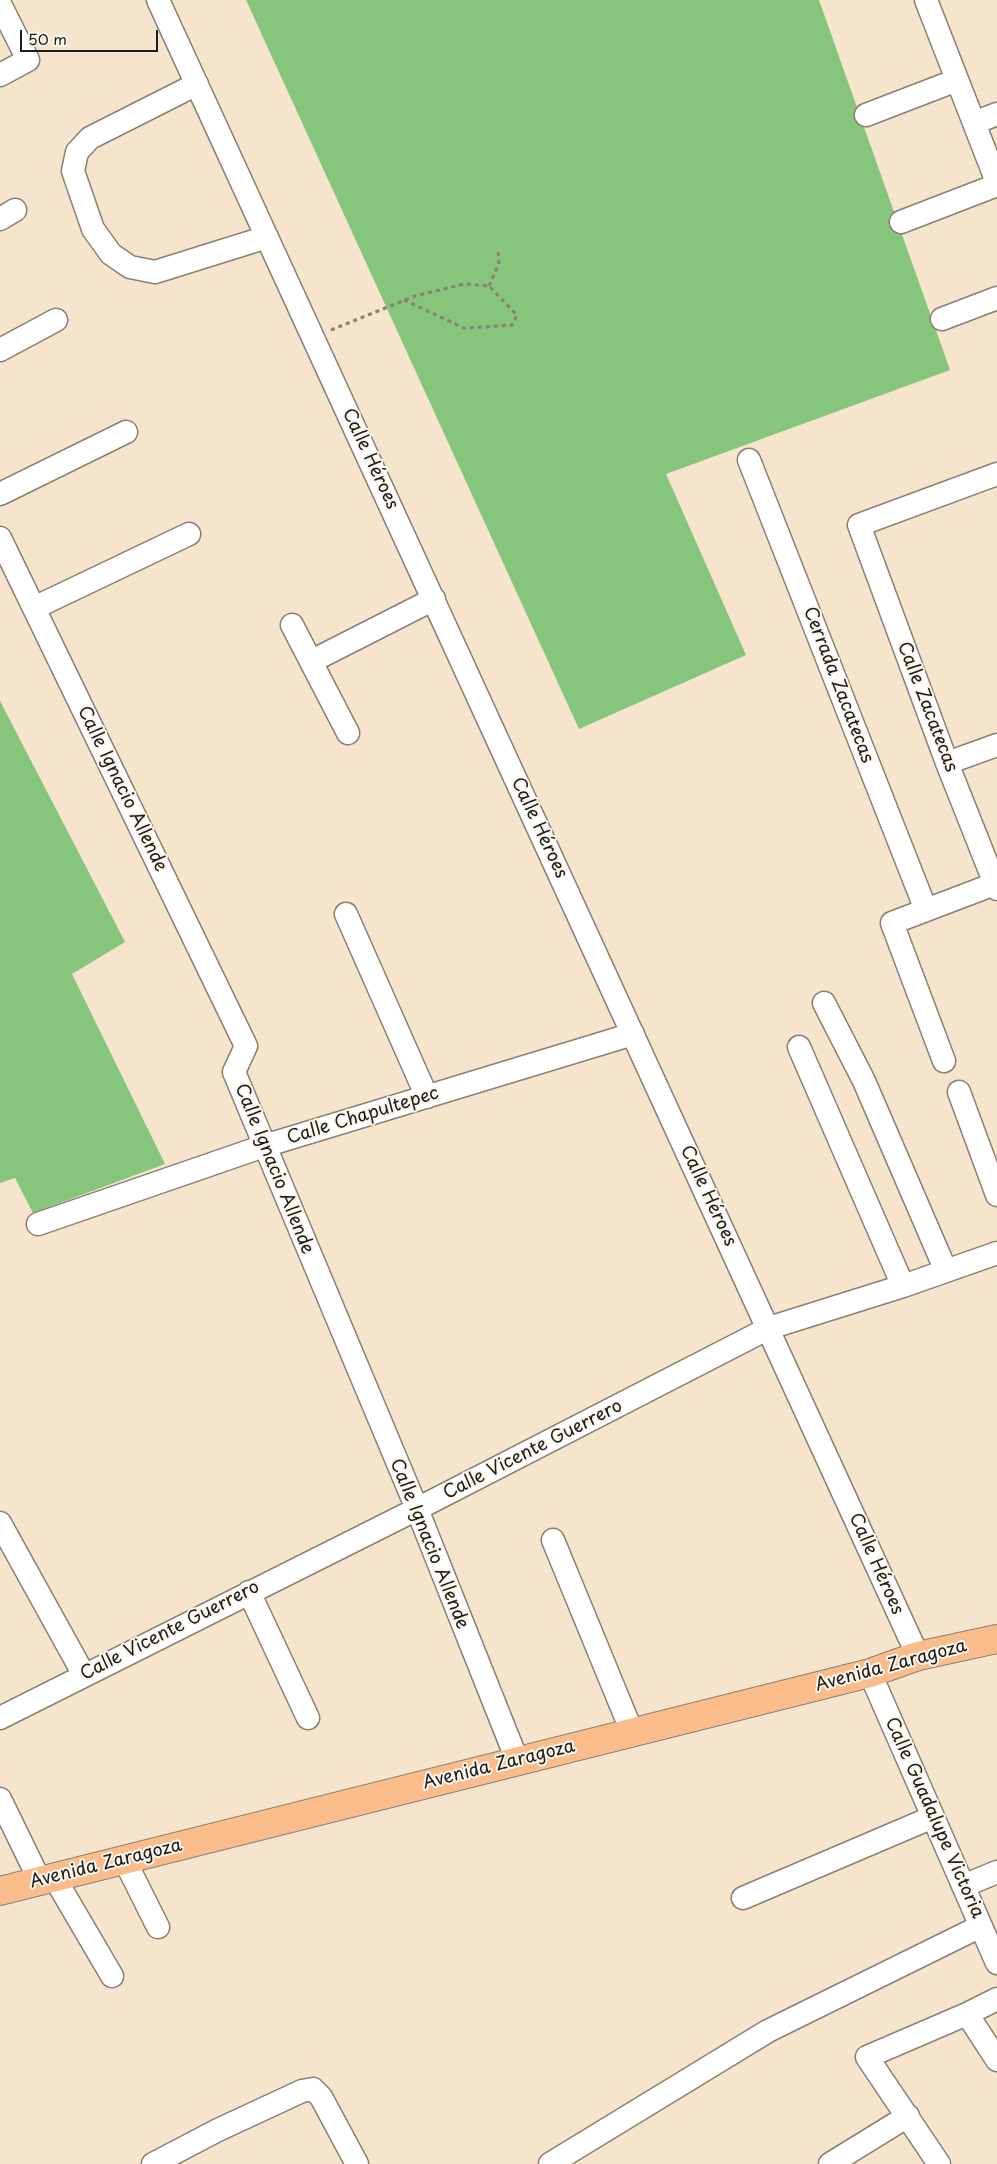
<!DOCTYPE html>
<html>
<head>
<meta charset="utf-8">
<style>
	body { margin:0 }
	#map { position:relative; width:997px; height:2164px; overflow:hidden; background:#f6e4cc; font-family:"Playpen Sans",sans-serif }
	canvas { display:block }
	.scale { position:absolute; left:20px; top:30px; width:138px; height:22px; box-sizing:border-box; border:2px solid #1c1c1c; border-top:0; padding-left:6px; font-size:15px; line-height:18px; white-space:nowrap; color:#1c1c1c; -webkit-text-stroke:4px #fbf7ec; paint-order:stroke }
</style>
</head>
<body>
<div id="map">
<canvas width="997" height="2164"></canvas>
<div class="scale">50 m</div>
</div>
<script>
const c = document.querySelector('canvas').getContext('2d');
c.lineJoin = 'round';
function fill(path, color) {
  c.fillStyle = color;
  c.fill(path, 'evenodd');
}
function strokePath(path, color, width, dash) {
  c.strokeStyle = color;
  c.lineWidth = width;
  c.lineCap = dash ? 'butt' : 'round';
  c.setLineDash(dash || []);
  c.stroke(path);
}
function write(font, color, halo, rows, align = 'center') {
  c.font = font + ' "Playpen Sans",sans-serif';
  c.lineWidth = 4;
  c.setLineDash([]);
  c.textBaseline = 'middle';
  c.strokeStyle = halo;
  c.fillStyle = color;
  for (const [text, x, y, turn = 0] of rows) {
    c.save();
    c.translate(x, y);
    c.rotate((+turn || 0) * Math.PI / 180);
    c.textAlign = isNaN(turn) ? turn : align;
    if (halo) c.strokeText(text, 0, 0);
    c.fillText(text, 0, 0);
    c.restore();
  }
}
const green = new Path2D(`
	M246,0h573l131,370 -284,104 80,181 -167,74z
	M0,701l125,241 -53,32 93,190 -132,49 -18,-35 -15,5z`);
const path = new Path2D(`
	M489,286l10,-23 -1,-11
	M331,330l84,-34 49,-12 25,2 28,29 -5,10 -48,3 -60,-28`);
const minor = new Path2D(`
	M158,0l760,1656
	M926,0l71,182
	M0,4l28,56 -28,15
	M197,84l-107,54 -13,14 -4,19 20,58 18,25 19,13 25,5 112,-35
	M866,115l91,-35
	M974,123l23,-9
	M0,219l15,-9
	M901,222l96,-37
	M942,319l55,-21
	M0,350l56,-30
	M749,460l177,450
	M997,474l-138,51 88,238 50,126
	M0,494l126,-62
	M0,538l246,508 -12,26 183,437 100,251
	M34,608l155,-74
	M292,625l56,108
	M312,661l122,-62
	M947,763l50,-18
	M346,914l81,183
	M824,1003l40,78 82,190
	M799,1047l104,239
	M944,1061l-52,-138 105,-40
	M959,1092l38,103
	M38,1224l226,-78 369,-112
	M0,1523l84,152
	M553,1540l79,192
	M249,1592l59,126
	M870,1673l127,290
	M0,1718l417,-209 352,-181 134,-42 94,-33
	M0,1799l40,82
	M124,1859l34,68
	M54,1877l58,99
	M963,1886l34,-14
	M743,1898l190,-81
	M967,2014l30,46
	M153,2164l65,-34 84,-39 11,-2 8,8 36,67
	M550,2164l218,-133 213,-105
	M830,2164l78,-48
	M939,2164l-72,-107 100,-43 30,-15`);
const major = new Path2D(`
	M0,1891l870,-218 48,-17 79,-17`);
const streetNames = [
	["Calle Héroes",370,459,65],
	["Cerrada Zacatecas",838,685,69],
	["Calle Zacatecas",927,707,69],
	["Calle Ignacio Allende",122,789,64],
	["Calle Héroes",539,828,65],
	["Calle Chapultepec",363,1116,-17],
	["Calle Ignacio Allende",274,1169,68],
	["Calle Héroes",708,1196,65],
	["Calle Vicente Guerrero",533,1450,-27],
	["Calle Ignacio Allende",429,1544,68],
	["Calle Héroes",876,1564,66],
	["Calle Vicente Guerrero",170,1631,-27],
	["Avenida Zaragoza",891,1666,-15],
	["Avenida Zaragoza",499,1765,-14],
	["Calle Guadalupe Victoria",934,1818,66],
	["Avenida Zaragoza",106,1864,-14]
];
fill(green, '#86c57c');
strokePath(minor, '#898074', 25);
strokePath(major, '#898074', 30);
strokePath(path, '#898074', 3, [4, 4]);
strokePath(minor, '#fff', 22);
strokePath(major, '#f9bc8a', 28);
write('18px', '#1c1c1c', '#fbf7ec', streetNames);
</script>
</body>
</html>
